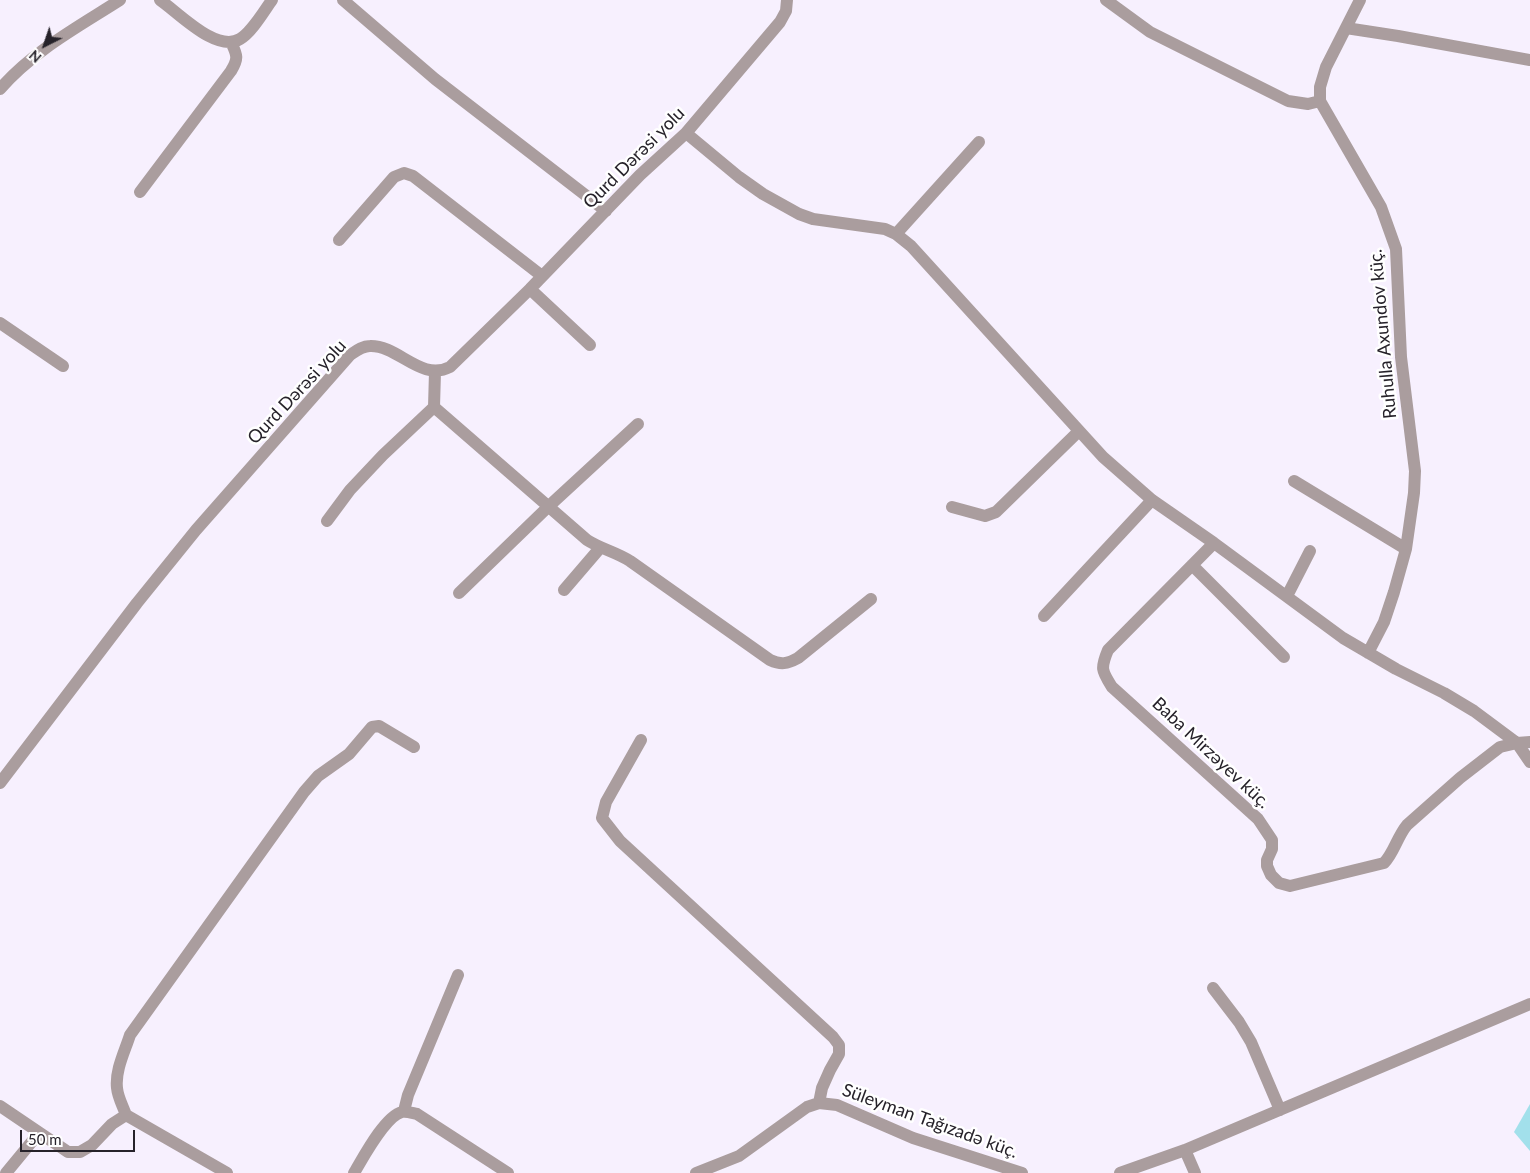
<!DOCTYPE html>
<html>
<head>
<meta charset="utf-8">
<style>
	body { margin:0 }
	#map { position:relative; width:1530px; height:1173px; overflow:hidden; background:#f7f0fe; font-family:Lato,sans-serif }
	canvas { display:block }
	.north { position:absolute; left:20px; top:20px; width:50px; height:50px; -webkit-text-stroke:4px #fff; paint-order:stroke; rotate:221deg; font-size:14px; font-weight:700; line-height:20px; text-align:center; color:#26222a }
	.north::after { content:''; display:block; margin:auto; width:18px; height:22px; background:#26222a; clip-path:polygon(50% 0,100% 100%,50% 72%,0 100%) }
	.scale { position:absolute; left:20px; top:1130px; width:115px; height:22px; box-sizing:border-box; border:2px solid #26222a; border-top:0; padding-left:6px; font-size:15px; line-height:18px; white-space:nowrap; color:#26222a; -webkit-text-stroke:4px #fff; paint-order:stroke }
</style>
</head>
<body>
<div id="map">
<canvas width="1530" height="1173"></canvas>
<div class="north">N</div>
<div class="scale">50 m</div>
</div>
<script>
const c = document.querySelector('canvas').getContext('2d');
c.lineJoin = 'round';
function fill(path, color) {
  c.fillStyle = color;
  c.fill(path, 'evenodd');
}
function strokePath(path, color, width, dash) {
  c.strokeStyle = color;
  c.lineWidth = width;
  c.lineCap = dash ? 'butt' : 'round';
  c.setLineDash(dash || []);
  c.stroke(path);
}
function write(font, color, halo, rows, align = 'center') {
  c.font = font + ' Lato,sans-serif';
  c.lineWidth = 5;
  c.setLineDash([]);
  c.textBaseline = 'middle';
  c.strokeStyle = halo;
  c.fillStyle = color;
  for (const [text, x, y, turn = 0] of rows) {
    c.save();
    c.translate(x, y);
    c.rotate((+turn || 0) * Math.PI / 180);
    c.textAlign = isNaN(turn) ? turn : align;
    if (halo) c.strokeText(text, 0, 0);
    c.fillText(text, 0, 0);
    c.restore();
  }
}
const water = new Path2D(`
	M1530,1104v47l-16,-19z`);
const street = new Path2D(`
	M160,0c19,13 56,53 80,39 12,-7 24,-28 32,-39
	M343,0l92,79 171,132
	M1106,0l44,32 138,69 20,3 12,-3
	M1360,0l-34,67 -6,20v14l61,106 15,42 5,108 14,114 -1,22 -8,56 -12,43 -10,30 -16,31
	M1346,28l52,8 132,24
	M0,89c33,-38 78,-62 120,-89
	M686,133l53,44 24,17 36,20 14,5 72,10 11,5 15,12 192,211 49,43 62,43 129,95 53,31 48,24 30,18 43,32 13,19
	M140,192l91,-121c8,-13 6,-16 0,-29
	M896,234l83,-92
	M339,240l55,-63 10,-4 9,3 129,100
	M530,289l60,56
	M0,323l63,43
	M435,372l-1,35 153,133c14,9 29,12 43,21l140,99c11,5 17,4 28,-2l73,-59
	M1294,481l112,68
	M952,507l33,9 11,-4 83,-81
	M327,521l23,-31 33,-35 51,-48
	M1214,543l-106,107c-8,19 -6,21 4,37l146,132 14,21v9l-5,11v6l4,9 8,8 11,3 94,-23c10,-10 13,-26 23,-38l53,-47 40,-31 17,-4 13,-1
	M1192,565l92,92
	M564,590l36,-42
	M459,593l90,-87 89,-82
	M1287,596l23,-45
	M1044,616l108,-116
	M641,740l-35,62 -4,16 18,23 213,196 6,8v9l-9,16 -8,18 -3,15
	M0,783l137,-180 59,-73 154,-175c6,-4 12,-9 20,-9 28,-1 51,36 80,21l80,-78 110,-114 46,-42 94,-111 6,-11 1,-11
	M1213,988l26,34 12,20 29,68
	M0,1106l68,46h12l12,-7 20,-21 14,-9 101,58
	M404,1111l4,-16 50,-120
	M126,1115c-3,-9 -8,-17 -9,-27 -2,-18 8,-37 13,-53l174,-243 14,-16 31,-22 23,-27 7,-1 35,21
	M1185,1150l10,23
	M6,1173l33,-40
	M354,1173c9,-15 31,-57 48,-61 4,-1 10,1 15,2l91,59
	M696,1173l43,-17 68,-49 12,-4 18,2 76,33 109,35
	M1120,1173l65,-23 345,-146`);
const streetNames = [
	["Qurd Dərəsi yolu",634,158,-45],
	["Ruhulla Axundov küç.",1383,334,-95],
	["Qurd Dərəsi yolu",297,392,-47],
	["Baba Mirzəyev küç.",1211,753,43],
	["Süleyman Tağızadə küç.",930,1121,20]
];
fill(water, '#a2e0eb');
strokePath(street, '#aa9d9e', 12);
write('18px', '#26222a', '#fff', streetNames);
</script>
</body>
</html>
